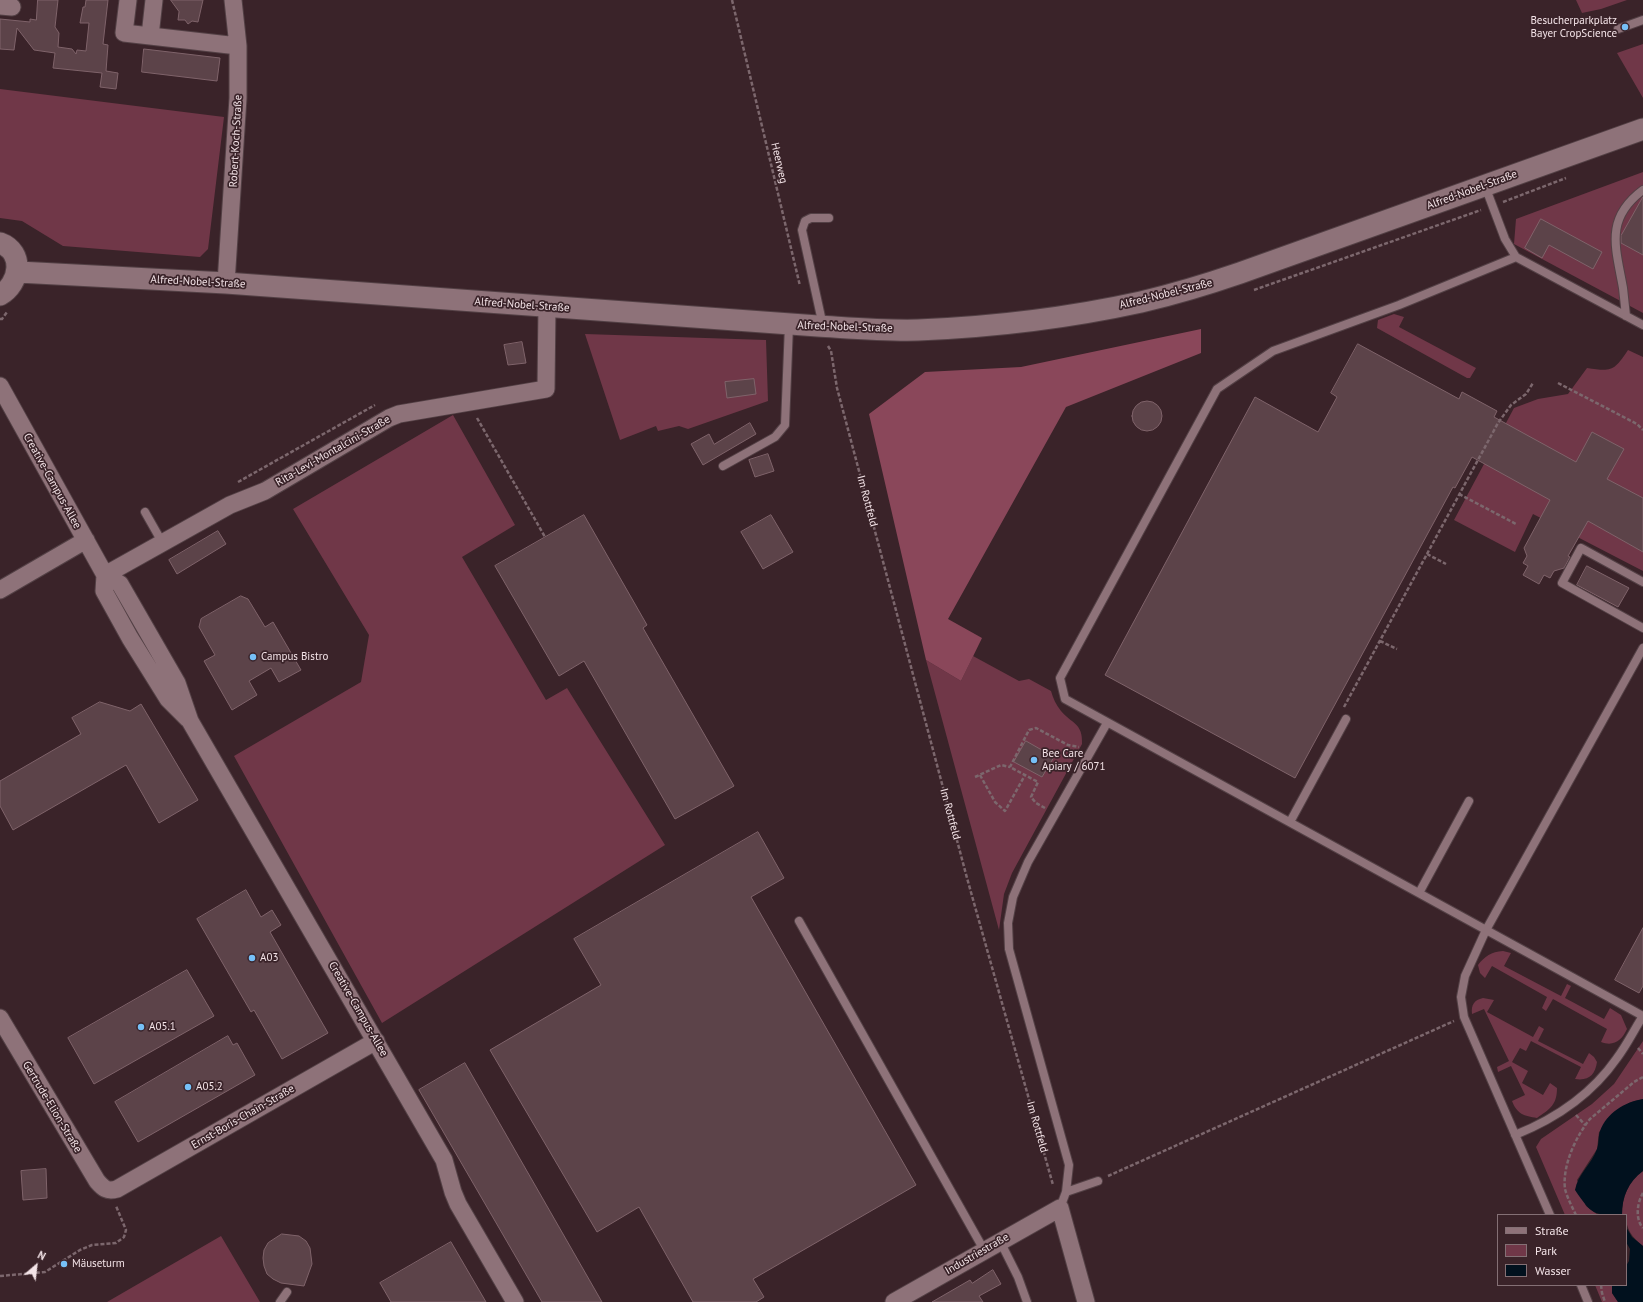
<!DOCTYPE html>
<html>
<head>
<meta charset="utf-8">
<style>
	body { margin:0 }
	#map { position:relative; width:1643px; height:1302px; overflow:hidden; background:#3a2329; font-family:"PT Sans",sans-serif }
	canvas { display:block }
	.legend { position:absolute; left:1497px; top:1214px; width:130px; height:72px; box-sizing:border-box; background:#3a2329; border:1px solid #847075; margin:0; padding:5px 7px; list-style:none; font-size:12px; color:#f4e4e8 }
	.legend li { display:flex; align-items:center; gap:8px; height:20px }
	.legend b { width:20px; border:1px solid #847075 }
	.north { position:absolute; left:16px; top:1246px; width:40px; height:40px; -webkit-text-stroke:3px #3a2329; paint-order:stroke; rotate:28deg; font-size:11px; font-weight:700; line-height:16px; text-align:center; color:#f4e4e8 }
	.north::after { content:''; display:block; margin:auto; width:14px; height:18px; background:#f4e4e8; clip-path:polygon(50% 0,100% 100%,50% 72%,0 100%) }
</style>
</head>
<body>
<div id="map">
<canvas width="1643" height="1302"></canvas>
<ul class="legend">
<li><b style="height:5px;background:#8e7279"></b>Straße</li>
<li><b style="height:11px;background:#703748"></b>Park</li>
<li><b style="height:11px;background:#01111e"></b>Wasser</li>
</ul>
<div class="north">N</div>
</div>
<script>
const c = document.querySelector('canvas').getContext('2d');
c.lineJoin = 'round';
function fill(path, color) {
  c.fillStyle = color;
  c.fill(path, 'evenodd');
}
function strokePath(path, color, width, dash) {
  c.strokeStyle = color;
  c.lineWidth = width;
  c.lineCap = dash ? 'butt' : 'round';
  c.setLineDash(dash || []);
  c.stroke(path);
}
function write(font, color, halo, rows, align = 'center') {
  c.font = font + ' "PT Sans",sans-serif';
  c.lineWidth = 3.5;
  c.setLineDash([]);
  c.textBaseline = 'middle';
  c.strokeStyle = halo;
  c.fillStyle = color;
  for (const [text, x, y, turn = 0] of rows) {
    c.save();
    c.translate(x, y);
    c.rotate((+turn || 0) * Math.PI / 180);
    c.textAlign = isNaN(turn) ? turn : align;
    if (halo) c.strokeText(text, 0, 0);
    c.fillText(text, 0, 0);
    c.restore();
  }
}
const green = new Path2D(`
	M1576,0h51l-26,9 -19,4z
	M1643,44v54l-26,-45z
	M0,89l224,28 -16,132 -8,8 -137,-11 -41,-25 -22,-3z
	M1643,172v141l-129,-69 2,-25z
	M1394,314l10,3 -5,10 77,41 -6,10h-3l-90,-50 1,-8z
	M585,334l181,6 2,61 -80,28 -9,-3 -21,5 -2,-5 -36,14z
	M1628,350l15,7v214l-110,-57 -18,38 -61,-32 60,-112 24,-9 30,-5 19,-26c25,4 27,3 41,-18z
	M453,415l62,110 -53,32 84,143 21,-12 98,157 -283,178 -148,-267 127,-74 8,-47 -76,-126z
	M973,656l46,25 10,-2 22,12c2,7 5,14 10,20 11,13 22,12 21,33l-70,129 -8,21 -5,36 -73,-270 35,21z
	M1503,951l8,2 -7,13 57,30 6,-12 4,2 -6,12 39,21 6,-11 11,7 6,14c-5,11 -13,18 -26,13l6,-13 -54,-30 -7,12 -4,-3 5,-11 -55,-31 -7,12 -5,-5 -2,-8c7,-9 13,-13 25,-14z
	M1483,998l11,2 -7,12 46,25 6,-11 5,3 -6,12 45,23 6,-11 5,4 3,5c-2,13 -8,19 -22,17l6,-12 -50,-26 -5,10 -6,-3 -8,14 16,9 -6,12 21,12 7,-12 7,5c0,17 -7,21 -20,30 -13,-2 -20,-4 -25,-17l13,-6 -14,-29 -13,6 -1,-5 12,-6 -25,-52 -12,5c-1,-9 2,-14 11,-16z
	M1643,1041v58l-14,4 -30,29 -2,17 -20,31 9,26 12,9h-33l-29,-68 5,-8 51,-35 22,-20z
	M1643,1171v75c-11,-9 -17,-16 -17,-31h-4c0,-18 6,-33 21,-44z
	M221,1236l39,66h-153z
	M1595,1285h17v8l6,9h-16z`);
const forest = new Path2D(`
	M1201,329v24l-135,54 -118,212 34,19 -21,43 -35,-21 -57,-246 56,-42 96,-5z`);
const water = new Path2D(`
	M1643,1099v72c-15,11 -21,26 -21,44 -29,0 -30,0 -47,-25 3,-16 16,-25 22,-41 2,-5 1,-12 3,-18 7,-18 24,-29 43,-32z
	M1626,1227l6,10 11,9v56h-25l-6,-9v-8h14v-19l3,-5 1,-12 -4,-7z`);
const building = new Path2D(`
	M38,0h20l-3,27 4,6 -1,14 14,2 4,5 1,-4 9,1 3,-28h-9l3,-16h2l1,-7h22l-5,44 5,1 -2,26 12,2 -2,16 -16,-2 2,-14 -49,-5 2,-15 -21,-3 -17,-22 -3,22 -14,-1v-30l30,3v-3l6,1z
	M171,0h32l-5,22 -6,-1 -4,3 -3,-4h-7l1,-8z
	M144,49l76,9 -3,23 -75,-9z
	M1643,197v58l-22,-12v-7z
	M1541,219l61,33 -9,17 -44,-24 -7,13 -17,-10z
	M522,342l4,21 -18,2 -4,-20z
	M1358,344l101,55 3,-7 35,19 -3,6 82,45 16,-30 32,17 -17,30 36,19v54l-55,-31 -20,35 2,1 -6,11 -10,3 -4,7 -6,-3 -5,9 -16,-9 5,-9 -5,-3 4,-7 -3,-8 26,-48 -78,-43 -17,31 -2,-1 -158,291 -190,-103 150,-278 63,35 19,-35 -6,-4z
	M754,379l2,15 -29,4 -2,-16z
	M1132 416a15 15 0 1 1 30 0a15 15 0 1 1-30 0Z
	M750,423l6,11 -53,31 -12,-21 18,-10 5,10z
	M768,454l6,17 -19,6 -6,-17z
	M584,515l63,110 -4,3 91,158 -59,33 -91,-158 -25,15 -64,-110z
	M771,515l22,37 -30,17 -22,-37z
	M218,531l8,13 -49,30 -8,-14z
	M1587,566l42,22 -11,19 -41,-22z
	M241,596l7,3 17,28 8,-5 28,48 -22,12 -8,-14 -22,13 8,14 -25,15 -28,-49 11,-6 -16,-28 2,-8z
	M100,702l30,9 11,-7 57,96 -39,23 -33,-58 -113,65 -13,-24v-25l81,-47 -9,-16z
	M1026,741l28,16 -12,20 -28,-15z
	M758,832l26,46 -33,19 165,288 -163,94 11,18 -8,5h-63l-54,-95 -42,25 -107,-182 111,-65 -27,-46z
	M246,890l15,27 11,-7 9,15 -11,7 58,101 -46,26 -28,-49 -3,2 -54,-93z
	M1643,928v58l-4,7 -24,-13z
	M187,970l27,46 -120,68 -26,-46z
	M228,1036l5,9 4,-2 18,32 -117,67 -23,-40z
	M465,1063l137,239h-60l-123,-212z
	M46,1169l1,29 -24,2 -2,-29z
	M282,1234l17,2 7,5 4,7 2,16 -8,22 -23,-3 -8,-4 -6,-5 -3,-8 -1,-8 1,-8 4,-7z
	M451,1242l35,60h-95l-11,-19z
	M993,1270l8,14 -22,12 4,6h-51l38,-22 2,3z`);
const path = new Path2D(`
	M732,0l68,286
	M1503,202l63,-24
	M1254,290l227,-80
	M0,319h2l5,-7
	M828,346l3,5 6,37 130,490 86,307
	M1558,383l79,41 6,6
	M477,418l68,119
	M238,482l137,-77
	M1459,494l57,30
	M1427,554l19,10
	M1380,641l17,8
	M1344,707l154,-284 13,-18 15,-11 7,-11
	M980,775l15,27 10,9 20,-36
	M975,777l26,-12 9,2
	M1045,808l-9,-5 -5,-6 7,-15 -28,-15 19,-37 7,-2 32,17 11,2
	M1638,1048l5,6
	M1576,1115l9,10
	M1108,1176l346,-155
	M1643,1193c-6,10 -8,26 0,35
	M1576,1215c-4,-8 -9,-18 -11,-26 -3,-23 11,-53 25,-70l44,-37 9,-5
	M0,1276l45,-4 35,-22 12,-5 24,-2 8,-6 2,-7 -10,-24
	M1601,1285l1,8 3,9`);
const service = new Path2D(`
	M1618,29l25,-9
	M1485,186l20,53 11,18
	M1626,316c-1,-9 -2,-18 -3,-28 -7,-40 -19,-69 20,-98
	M1643,325l-127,-68 -117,48 -126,46 -56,38 -157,289 5,21 578,317
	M823,326l-21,-96 3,-9 6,-3h18
	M723,466l52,-29 10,-12 4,-100
	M145,512l17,30
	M1643,582l-62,-34 -19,35 81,45
	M1290,822l56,-103
	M1419,893l50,-92
	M799,921l185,329
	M1515,1135c40,-16 77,-41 102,-77 10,-13 17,-28 26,-42
	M1066,1192l32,-11
	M1060,1208l6,-16 3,-27 -60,-216 -1,-26 5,-26 15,-35 79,-139
	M1550,1215l-86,-198 -3,-20 4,-21 21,-46 157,-282
	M1000,1241l18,36 9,25
	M1581,1285l7,17
	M280,1302l7,-10`);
const minor = new Path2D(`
	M128,0l-4,33 114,13
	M0,6l12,1
	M150,36l4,-36
	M226,283l12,-185v-52l-5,-46
	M0,386l105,189 15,9 57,99 13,38 254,439 9,32 5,12 57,98
	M105,575l125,-70 35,-14 124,-73 10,-4 147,-25 1,-83
	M105,575l-1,16 26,47 38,61 20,20
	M0,590l86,-50
	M0,1018l97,163c6,7 10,11 20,8l259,-148
	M894,1302l166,-94 26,94`);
const tertiary = new Path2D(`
	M0,243c25,9 20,41 0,52
	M18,272l208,11 592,43c33,2 67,5 100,4 75,-3 150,-12 223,-28 34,-8 67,-18 99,-29l403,-144`);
const markers = [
	[1625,27,4,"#76c0f7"],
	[253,657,4,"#76c0f7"],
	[1034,760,4,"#76c0f7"],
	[252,958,4,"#76c0f7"],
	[141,1027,4,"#76c0f7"],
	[188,1087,4,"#76c0f7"],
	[64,1264,4,"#76c0f7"]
];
const poiNames = [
	["Besucherparkplatz",1617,21,"right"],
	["Bayer CropScience",1617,34,"right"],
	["Campus Bistro",261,657],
	["Bee Care",1042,754],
	["Apiary / 6071",1042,767],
	["A03",260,958],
	["A05.1",149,1027],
	["A05.2",196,1087],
	["Mäuseturm",72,1264]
];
const streetNames = [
	["Robert-Koch-Straße",236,141,-87],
	["Heerweg",779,163,77],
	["Alfred-Nobel-Straße",1472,190,-20],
	["Alfred-Nobel-Straße",198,282,3],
	["Alfred-Nobel-Straße",1166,294,-14],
	["Alfred-Nobel-Straße",522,305,4],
	["Alfred-Nobel-Straße",845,327,2],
	["Rita-Levi-Montalcini-Straße",333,451,-30],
	["Creative-Campus-Allee",52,481,61],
	["Im Rottfeld",867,501,75],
	["Im Rottfeld",950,814,75],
	["Creative-Campus-Allee",358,1009,60],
	["Gertrude-Elion-Straße",52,1107,59],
	["Ernst-Boris-Chain-Straße",243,1117,-30],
	["Im Rottfeld",1037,1127,74],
	["Industriestraße",977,1254,-30]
];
fill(green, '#703748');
fill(forest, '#8a475a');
fill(water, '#01111e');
fill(building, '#5c4349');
strokePath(building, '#7f636a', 1);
strokePath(service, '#534045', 10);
strokePath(minor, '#534045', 19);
strokePath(tertiary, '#534045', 23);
strokePath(path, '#7c676d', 2.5, [4, 2]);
strokePath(service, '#8e7279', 8);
strokePath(minor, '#8e7279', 17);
strokePath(tertiary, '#8e7279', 21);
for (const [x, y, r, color] of markers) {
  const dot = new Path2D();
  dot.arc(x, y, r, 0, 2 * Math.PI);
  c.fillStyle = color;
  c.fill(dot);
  strokePath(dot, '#3a2329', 1.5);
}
write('11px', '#f4e4e8', '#3a2329', poiNames, 'left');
write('11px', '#f4e4e8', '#3a2329', streetNames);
</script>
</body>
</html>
